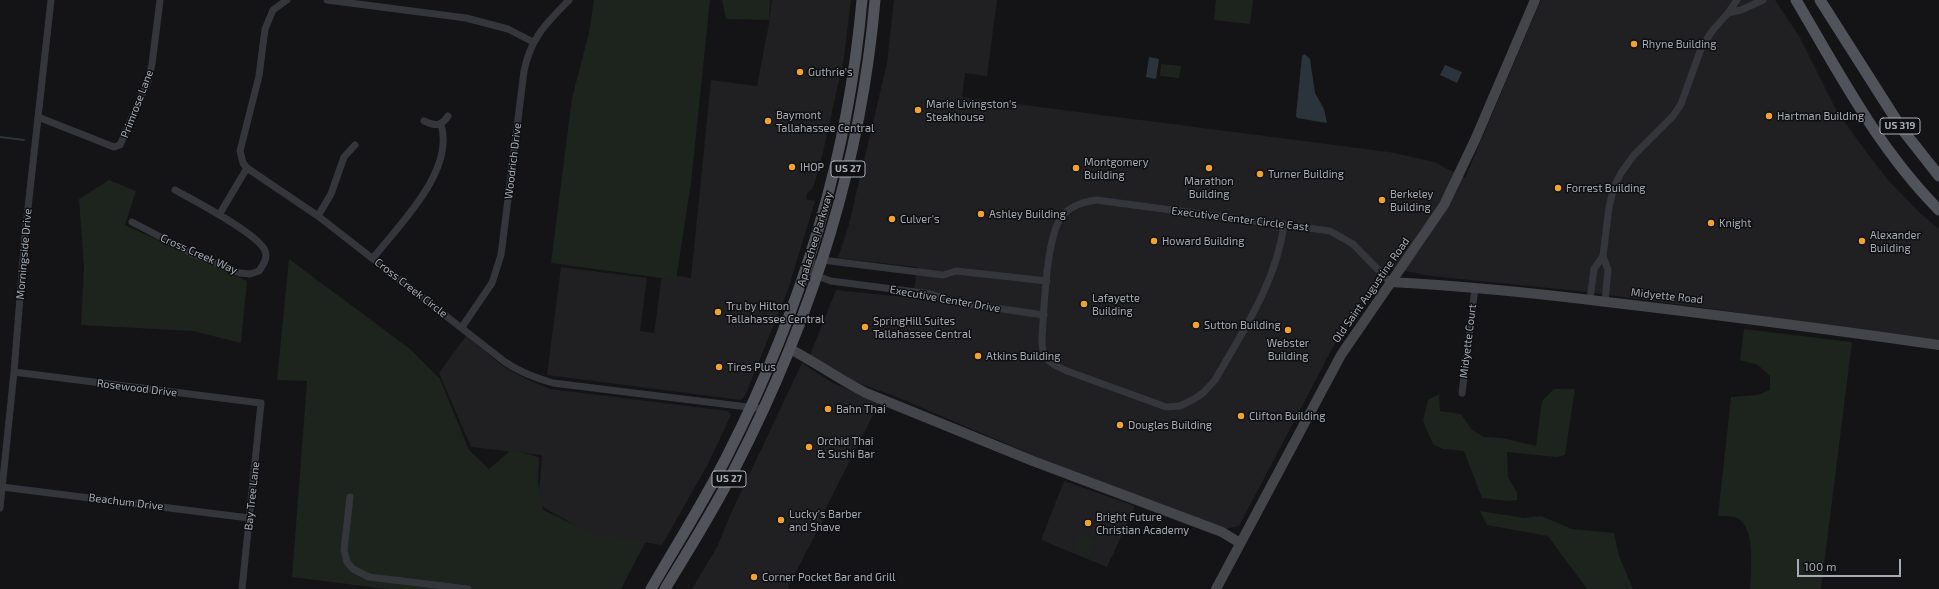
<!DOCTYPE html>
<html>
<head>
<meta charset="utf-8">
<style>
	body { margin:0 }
	#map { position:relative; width:1939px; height:589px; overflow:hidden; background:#141416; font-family:"Exo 2",sans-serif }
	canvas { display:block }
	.scale { position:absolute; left:1797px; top:559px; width:104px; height:18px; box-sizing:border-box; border:2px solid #a6acb6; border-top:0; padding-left:5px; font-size:12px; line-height:14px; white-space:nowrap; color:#a6acb6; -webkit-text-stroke:3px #0f0f11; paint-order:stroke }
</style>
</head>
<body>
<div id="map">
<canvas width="1939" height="589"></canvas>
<div class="scale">100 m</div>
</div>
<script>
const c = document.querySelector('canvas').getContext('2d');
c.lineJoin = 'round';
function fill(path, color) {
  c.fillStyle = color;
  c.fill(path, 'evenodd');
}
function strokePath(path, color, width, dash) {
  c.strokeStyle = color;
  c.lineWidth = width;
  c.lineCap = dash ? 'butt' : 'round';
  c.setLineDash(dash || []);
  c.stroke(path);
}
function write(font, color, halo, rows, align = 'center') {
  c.font = font + ' "Exo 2",sans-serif';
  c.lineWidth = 3;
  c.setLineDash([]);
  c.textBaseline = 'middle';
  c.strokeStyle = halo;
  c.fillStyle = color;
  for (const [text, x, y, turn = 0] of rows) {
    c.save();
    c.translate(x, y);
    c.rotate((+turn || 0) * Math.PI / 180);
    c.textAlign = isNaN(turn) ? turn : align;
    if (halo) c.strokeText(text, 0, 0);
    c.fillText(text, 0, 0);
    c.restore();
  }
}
const built = new Path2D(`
	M772,0h79l-7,58 -21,94 -8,30 -3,7 -5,4 -1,6 9,2 -27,89 -43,106 -4,4 -194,-25 14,-108 86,11 -7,53 14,2 8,-59 29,4 20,-198 46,6 12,-63z
	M894,0h103l-10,76 -22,-3 -3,24 427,55 45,10 31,16 76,-178h234l24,36 37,74 31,43 22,28 30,31 20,17v112l-241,-34 -120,-16 -147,-15 -40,-8 -58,79 -94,179 -15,3 -189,-73 -143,-61 -45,-16 -37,-24 26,-65 77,8 4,-31 -79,-9 11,-34 38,-161z
	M466,336l38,31 24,13 22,9 178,22 3,4 -23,49 -46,81 -70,-10 -54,-31 4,-49 -71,-8 -32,-74z
	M802,363l29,19 48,21 -58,115 2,2 -35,67 2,2h-98l25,-42 15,-36z
	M1064,481l71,25 -28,61 -66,-27z`);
const green = new Path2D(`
	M594,0h116l-19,183 -15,97 -125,-17 21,-165 17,-65z
	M722,0h48l-1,20 -43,-1z
	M1216,0h37l-3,24 -36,-4z
	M1161,64l20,2 -2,12 -19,-2z
	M109,180l27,11 -11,34 122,56 -6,62 -48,-12 -112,-6 3,-58 -5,-68z
	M289,259l121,90 30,30 29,71 20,19 22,-19 28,7 -1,26 5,27 51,24 52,7 -25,48h-234l-95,-12 15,-196 -30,-1z
	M1744,329l108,13 -31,247h-71c1,-19 6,-61 -13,-71 -5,-2 -14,-2 -19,-2l13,-119 26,-2 13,-5v-14l-12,-11 -18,-5z
	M1554,389h21l-10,66 -8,2 -50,-5 1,25 9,16v7l-9,1 -26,-3 -18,-47 -21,-2 -10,-5 -10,-23 5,-21 11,-6 1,17 21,3 11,16 12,7 18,1 34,8 6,-45z
	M1480,511l44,7 17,-2 31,13 42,4 5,23 14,33h-46l-39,-53 -61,-11z
	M1080,534l14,6 -5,15 -15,-6z`);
const water = new Path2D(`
	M1305,54l5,5 5,34 9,16 3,14 -30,-5 -1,-2 6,-60z
	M1149,57l10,2 -3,20 -10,-2z
	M1445,65l17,7 -5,11 -17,-8z`);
const stream = new Path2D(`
	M0,137l24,3`);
const street = new Path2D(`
	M287,0l-14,10 -8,19 -6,47 -19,75 3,12 4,5 71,48 187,146c15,10 30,16 48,21l211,26
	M327,0l139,18 42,11 25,13
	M1728,13l13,-3 22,-10
	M38,117l76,30 6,-2 28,-64 4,-17 8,-64
	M424,121c11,5 17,6 24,-5
	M219,215l28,-47
	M318,216l13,-22 13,-37 11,-12
	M132,222l61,32 47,19 10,1 9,-3c4,-6 9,-13 6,-20 -6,-17 -72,-51 -90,-61
	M1284,224c-7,57 -41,107 -69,156l-12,13 -9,6 -14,7 -14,1 -99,-36c-18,-8 -26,-12 -25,-33 2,-27 4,-105 21,-123 9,-10 21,-13 33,-15l234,31 23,13 37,38
	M373,258c27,-34 82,-87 68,-134
	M1590,299l4,-30 9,-13
	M1605,302l3,-32 -5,-14 6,-49 5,-20 7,-14 13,-18 39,-39 8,-12 21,-58 11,-16 15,-17 9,-13
	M1044,315l-91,-13 -22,-8 -100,-13 -14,-5 -10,-7 15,-9 121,15 13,-4 91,10
	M462,327l30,-44 9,-28 23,-184c7,-34 22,-47 45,-71
	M14,372l247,31 -19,186
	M1462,393l13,-105
	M2,487l247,31
	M350,497l-6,53 3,12 6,7 16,8 99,12
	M0,508l14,-136 11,-137 26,-235`);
const secondary = new Path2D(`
	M1390,282c73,4 145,11 217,20 111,13 221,27 332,43
	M790,349c27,14 50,31 76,44l167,68 189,71 18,11
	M1216,589l125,-234 103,-150 31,-65 60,-140`);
const primary = new Path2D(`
	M1796,0c43,73 83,150 143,210
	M1820,0l82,129 37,47
	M651,589c26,-45 54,-89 77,-135 73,-144 120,-293 134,-454
	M665,589c24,-40 49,-79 70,-121 75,-146 126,-304 140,-468`);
const markers = [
	[1634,44,4,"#f2a32f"],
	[800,72,4,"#f2a32f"],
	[918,110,4,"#f2a32f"],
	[1769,116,4,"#f2a32f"],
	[768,121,4,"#f2a32f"],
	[792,167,4,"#f2a32f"],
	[1076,168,4,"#f2a32f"],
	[1209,168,4,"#f2a32f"],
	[1260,174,4,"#f2a32f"],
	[1558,188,4,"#f2a32f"],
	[1382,200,4,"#f2a32f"],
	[981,214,4,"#f2a32f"],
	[892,219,4,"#f2a32f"],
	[1711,223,4,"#f2a32f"],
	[1154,241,4,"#f2a32f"],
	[1862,241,4,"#f2a32f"],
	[1084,304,4,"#f2a32f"],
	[718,312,4,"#f2a32f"],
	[1196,325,4,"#f2a32f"],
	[865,327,4,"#f2a32f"],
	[1288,330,4,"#f2a32f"],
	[978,356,4,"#f2a32f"],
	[719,367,4,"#f2a32f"],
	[828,409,4,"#f2a32f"],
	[1241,416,4,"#f2a32f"],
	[1120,425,4,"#f2a32f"],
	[809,447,4,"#f2a32f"],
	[781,520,4,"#f2a32f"],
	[1088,523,4,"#f2a32f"],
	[754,577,4,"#f2a32f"]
];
const shields = [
	[1900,126,40],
	[848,169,34],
	[729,479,34]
];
const shieldNames = [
	["US 319",1900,126],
	["US 27",848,169],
	["US 27",729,479]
];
const poiNames = [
	["Rhyne Building",1642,44],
	["Guthrie's",808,72],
	["Marie Livingston's",926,104],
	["Steakhouse",926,117],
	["Baymont",776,115],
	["Tallahassee Central",776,128],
	["Hartman Building",1777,116],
	["Montgomery",1084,162],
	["Building",1084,175],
	["IHOP",800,167],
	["Turner Building",1268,174],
	["Marathon",1209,181,"center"],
	["Building",1209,194,"center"],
	["Forrest Building",1566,188],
	["Berkeley",1390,194],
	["Building",1390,207],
	["Ashley Building",989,214],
	["Culver's",900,219],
	["Knight",1719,223],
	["Alexander",1870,235],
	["Building",1870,248],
	["Howard Building",1162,241],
	["Lafayette",1092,298],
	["Building",1092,311],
	["Tru by Hilton",726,306],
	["Tallahassee Central",726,319],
	["SpringHill Suites",873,321],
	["Tallahassee Central",873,334],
	["Sutton Building",1204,325],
	["Webster",1288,343,"center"],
	["Building",1288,356,"center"],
	["Atkins Building",986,356],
	["Tires Plus",727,367],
	["Bahn Thai",836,409],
	["Clifton Building",1249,416],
	["Douglas Building",1128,425],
	["Orchid Thai",817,441],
	["& Sushi Bar",817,454],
	["Lucky's Barber",789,514],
	["and Shave",789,527],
	["Bright Future",1096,517],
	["Christian Academy",1096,530],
	["Corner Pocket Bar and Grill",762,577]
];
const streetNames = [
	["Primrose Lane",137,104,-69],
	["Woodrich Drive",513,161,-83],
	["Executive Center Circle East",1240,219,7],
	["Apalachee Parkway",815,239,-73],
	["Morningside Drive",24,254,-85],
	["Cross Creek Way",199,254,24],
	["Cross Creek Circle",411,288,38],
	["Old Saint Augustine Road",1371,290,-55],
	["Midyette Road",1667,296,6],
	["Executive Center Drive",945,299,10],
	["Midyette Court",1468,341,-83],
	["Rosewood Drive",137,388,7],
	["Bay Tree Lane",252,496,-84],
	["Beachum Drive",126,502,7]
];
fill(built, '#202023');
fill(green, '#1c241d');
fill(water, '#2a343a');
strokePath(stream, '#2a343a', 2);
strokePath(street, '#35363b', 7);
strokePath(secondary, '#43454b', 10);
strokePath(primary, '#51535a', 11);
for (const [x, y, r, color] of markers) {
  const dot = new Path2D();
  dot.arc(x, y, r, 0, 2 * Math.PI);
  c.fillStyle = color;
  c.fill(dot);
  strokePath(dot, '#0f0f11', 1.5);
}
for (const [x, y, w] of shields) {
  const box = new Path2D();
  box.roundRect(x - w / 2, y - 8, w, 16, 3);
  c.fillStyle = '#0f0f11';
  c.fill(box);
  strokePath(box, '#a6acb6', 1);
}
write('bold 10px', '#a6acb6', null, shieldNames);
write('11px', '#a6acb6', '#0f0f11', poiNames, 'left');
write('11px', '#a6acb6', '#0f0f11', streetNames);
</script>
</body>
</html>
